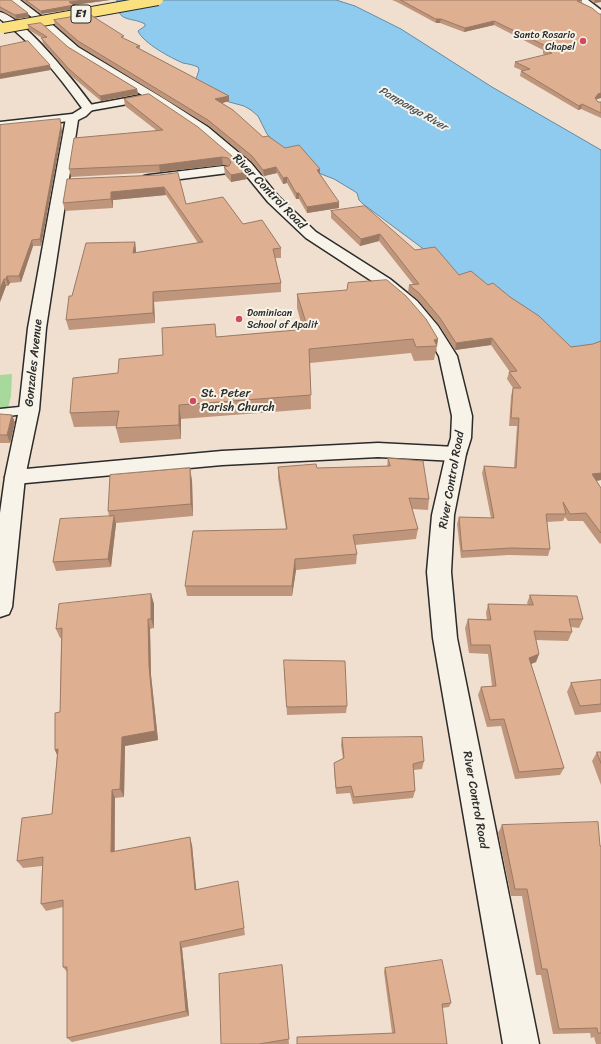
<!DOCTYPE html>
<html>
<head>
<meta charset="utf-8">
<style>
	body { margin:0 }
	canvas { display:block; background:#f0dfce }
</style>
</head>
<body>
<canvas width="601" height="1044"></canvas>
<script>
const c = document.querySelector('canvas').getContext('2d');
c.lineJoin = 'round';
function fill(path, color) {
  c.fillStyle = color;
  c.fill(path, 'evenodd');
}
function strokePath(path, color, width, dash) {
  c.strokeStyle = color;
  c.lineWidth = width;
  c.lineCap = dash ? 'butt' : 'round';
  c.setLineDash(dash || []);
  c.stroke(path);
}
function write(font, color, halo, rows, align = 'center') {
  c.font = font + ' Sriracha,sans-serif';
  c.lineWidth = 4;
  c.setLineDash([]);
  c.textBaseline = 'middle';
  c.strokeStyle = halo;
  c.fillStyle = color;
  for (const [text, x, y, turn = 0] of rows) {
    c.save();
    c.translate(x, y);
    c.rotate((+turn || 0) * Math.PI / 180);
    c.textAlign = isNaN(turn) ? turn : align;
    if (halo) c.strokeText(text, 0, 0);
    c.fillText(text, 0, 0);
    c.restore();
  }
}
const green = new Path2D(`
	M12,374l-1,22 -6,24h-5v-45z`);
const water = new Path2D(`
	M117,0h219l19,6 46,23 91,58 109,63v231l-238,-177 -4,-4 -2,-7 -3,-2 -20,-12 -18,-7 -33,-21 -16,-17 -9,-18 -7,-6 -7,-4 -33,-9 -15,-18 3,-9 -1,-3c-5,-2 -9,-3 -15,-4 -12,-5 -40,-20 -45,-32l7,-5v-2c-15,-8 -28,0 -28,-24z`);
const service = new Path2D(`
	M29,406l4,1 2,3 -2,3 -33,4v-8z`);
const minor = new Path2D(`
	M72,114l4,2 2,2 -2,2 -76,10v-8z
	M223,166l5,1 2,3 -2,3 -79,10 -5,-1 -2,-3 2,-3 5,-1z
	M378,443l78,4 7,2 3,5 -3,5 -7,2 -78,-4 -156,8 -207,19 -7,-2 -3,-5 3,-5 7,-2 207,-19z`);
const tertiary = new Path2D(`
	M10,0h10l34,26 24,21 88,53 42,27 43,36 27,33 38,36 74,47 27,22 21,25 19,30 15,60 -1,22 -5,16 -12,61 -3,57 6,66 82,406h-36l-70,-406 -6,-66 5,-57 14,-61 5,-16 1,-22 -13,-60 -14,-24 -20,-23 -27,-24 -72,-47 -38,-36 -27,-33 -41,-36 -50,-33 -62,11 -4,-1 -2,-2 2,-2 58,-11 -72,-44 -22,-21z
	M579,0h9l13,10v8l-3,-1z`);
const secondary = new Path2D(`
	M0,12c25,6 78,74 94,96l-8,8 -8,4 -32,208 -7,82 -14,67 -13,130 -3,7 -9,3v-104l5,-36 14,-67 9,-82 38,-210 16,-10c-24,-33 -49,-65 -82,-89z`);
const motorwayBridge = new Path2D(`
	M3,28l155,-28`);
const wall = new Path2D(`
	M0,0l29,17 -13,2 -16,-9z
	M22,0h88l-36,5v4l-33,5z
	M392,0h190v3l17,11h2v84l-4,1h-1l2,3h3v16l-20,-9 -3,1 -58,-34 1,-5h2l-9,-4 1,-5 30,-7 -2,-1v-4l-49,-25 -30,7 -24,-9h-4l-39,-21z
	M590,0h11v2l-7,1z
	M54,20l70,19 16,7v3l89,47v5l-7,2 41,34 22,11 35,21v6l19,33 -32,5 -8,-14h-3l-9,-16 -4,1 -6,-11 -13,3 -12,-14 -43,-36 -130,-80 -24,-21z
	M28,25l40,22 69,42 1,5 -37,7 -31,-26 -27,-32 -1,-5 -13,-8z
	M149,94l98,78v7l-16,3 -6,-7 -1,-8 5,-1 -6,-1 -63,7 -89,5 -2,-8 87,-39 -31,-24 -1,-7z
	M60,119l2,13 -21,114h-8l-12,36 -11,1 -2,3h-2l-6,16v-177z
	M159,175l27,29 57,20 38,24v10h-6l6,25v9l-127,10 1,21 -86,7 -3,-10 6,-24 63,-54 1,9v2l62,-10 -32,-48 -53,5v8l-48,3 -2,-8z
	M331,211l84,39 44,25 29,10 83,62 22,-3 8,-3v139l-5,1 5,7v55l-1,1 -17,-23h-15l-3,-4 -2,4 -16,1 3,27 -2,7 -39,-1 -48,3 -4,-34 2,-7 32,1 -9,-45 2,-7 30,2 3,-42h-8l2,-30 2,-8 -6,-9 2,-7h1l-19,-27 -36,5 -16,-25 -21,-25 -10,-8 1,-7 4,-1 -34,-43 -19,5 -29,-28z
	M297,294l141,45 -4,21 -20,1 -3,-8 -101,10 1,46 -130,10v20l-61,4 -4,-15 1,-2 -43,1 -4,-14 48,-40 45,-18 53,-18 87,-7 -6,-22z
	M0,414l12,1 3,8 -5,20h-10z
	M388,458l41,41 -1,11 -16,-1 6,20 -2,10 -61,6 2,9 -1,10 -60,6 -4,26h-105l-2,-10 101,-57 -8,-51v-11l39,1 70,-2z
	M192,480l1,36 -77,7 -5,44 -55,4 -3,-9 56,-46 -1,-5z
	M151,594l3,10v24l-4,1 1,46 7,65 -33,6 -1,51 -9,1v54l77,-7 4,45 43,-2 6,47 -63,13 7,68 -117,26 -5,-4v-66l-4,-5v-60l-17,4 -5,-7 1,-38 -19,2 -6,-7 35,-47 5,-59 -2,-5 5,-38 1,-74h-1l-4,-9z
	M530,595l53,24 -4,9 -8,-1 1,5 -4,9 -32,-1 3,14 -3,8 -5,2 33,104 -4,7 -45,4 -14,-53 -14,1 -9,-32 3,-8 11,-1 -4,-32 -19,-1 -4,-25 3,-9 19,1 -1,-7 2,-9 40,1 -1,-2z
	M284,668l63,38 -1,7 -59,2z
	M601,680v32l-26,3 -8,-23 4,-9z
	M342,738l82,23 -2,8 -8,1 1,21 -2,7 -60,6 -3,-11 -14,1 -2,-24v-7l9,-4 -2,-14z
	M597,752h4v33l-9,-24z
	M502,825l99,21v198h-5l-2,-7 -3,1 -1,-5 -37,1 -12,-59h-5l-14,-79h-11l-13,-63z
	M282,965l7,79h-68z
	M385,968l66,35 -2,4 -7,1 5,36 -55,-11 -8,-61z`);
const shadedWall = new Path2D(`
	M84,0h26l-36,5v4l-33,5v-3l28,-9z
	M595,0h6v2l-7,1z
	M28,13l1,4 -13,2 -1,-4z
	M436,19h5l-1,4h-4z
	M494,21v4l-30,7 1,-4z
	M50,65l1,5 -51,9v-5z
	M137,89l1,5 -37,7 -1,-5z
	M601,93v5l-4,1 -3,4 1,-5 3,-4z
	M229,96v5l-13,4 -1,-6z
	M582,104l-1,5 -3,1 1,-4z
	M60,119l2,13 -21,114 -1,-7z
	M222,157l1,8 -63,7 -1,-7z
	M276,167l1,6 -13,3 -1,-6z
	M320,169v6l-3,-5z
	M247,172v7l-16,3v-7z
	M287,177v6l-4,1v-6z
	M164,187l2,8 -53,5v8l-2,-9v-7z
	M296,193h3v6h-3z
	M339,202v6l-32,5v-6z
	M380,234l-1,7 -19,5 1,-7z
	M32,240l1,6 -12,36 -2,-6z
	M135,242l1,9 -1,11 -2,-9z
	M7,276l3,7 -2,3 -2,-7z
	M4,279l2,7 -6,16v-13z
	M153,292l1,10 1,21 -2,-10z
	M492,338l-1,7 -36,5 1,-7z
	M438,339l-2,14h-1l2,-7 -3,-6z
	M179,405l2,14v20l-2,-14z
	M12,415l3,8 -5,20 -3,-8z
	M190,468l2,12 1,36 -2,-12z
	M601,473v7l-12,2 3,-8z
	M114,516l2,8 -5,43 -3,-8z
	M295,559l1,11 -4,26v-10z
	M151,594l3,10v24l-3,-9z
	M148,619l2,10 1,46 7,65 -33,6 -1,51 -4,-8 2,-52 27,-71z
	M539,654l-3,8 -10,4 3,-8z
	M58,749l1,10 -4,-9z
	M112,790l3,8 -1,62 -3,-8z
	M190,837l2,8 5,52 -2,-7z
	M180,942l2,6 7,68 -3,-5z`);
const building = new Path2D(`
	M0,0h11l17,13 -13,2 -15,-8z
	M26,0h58l-15,2 5,3 -33,6z
	M401,0h181l-5,1 15,7 7,6h2v79l-3,1 -3,4 3,4h3v11l-19,-9 -3,2 -58,-35 9,-2 -15,-7 37,-9 -8,-4 6,-1 -56,-27 -29,7 -24,-9h-5z
	M89,14l35,22 -3,1 19,9 -4,1 93,49 -14,3 18,11 30,27 5,-1 17,12 14,-3 21,24 -3,1 22,32 -32,5 -8,-14h-3l-9,-16 -4,1 -7,-11 -13,3 -11,-14 -44,-36 -130,-79 -24,-21z
	M41,23l27,24 69,42 -37,7 -31,-27 -28,-31 6,-1 -19,-12z
	M28,41l22,24 -50,9v-27z
	M149,94l49,33 41,35 8,10 -16,3 -7,-8 5,-1 2,-4 -3,-4 -6,-1 -63,8 -90,4 5,-31 89,-8 -39,-31z
	M60,119l1,7 -21,113 -8,1 -13,36h-12l-1,3h-2l-4,10v-164z
	M178,173l8,31 37,-7 20,27 19,-4 19,28 -8,1 8,34 -128,9v21l-87,7 3,-24h3l14,-53 49,-1 -2,11 70,-11 -39,-55 -53,5v7l-48,4 4,-24 92,-4z
	M365,206l50,44 20,-3 24,28 12,-4 17,14 5,-2 17,14 29,19 32,31 22,-3 8,-3v132l-9,1 9,14v45l-15,-20 -16,1 -7,-12 3,12h-20l4,35 -39,-1 -49,3 -3,-34 35,1 -10,-52 32,2 3,-50h-8l2,-30h8l-12,-16 8,-1 -25,-33 -36,5 -16,-25 -21,-25 -10,-8 10,-1 -39,-50 -19,5 -30,-28z
	M387,280l19,16 20,23 12,20 -4,1 3,6 -21,1 -3,-8 -104,10 2,46 -132,10v20l-63,3 3,-17 -49,2 3,-35 45,-5 1,-14 44,-4 -1,-27 53,-4 1,13 92,-8 -11,-35 50,-4 1,-7z
	M0,414l12,1 -5,20h-7z
	M388,458l35,3 6,38 -20,-1 9,31 -65,6 4,19 -62,5 -3,27h-107l8,-55 94,-2 -9,-62 38,-3 1,4 73,-2z
	M190,468l1,36 -83,7 2,-36z
	M114,516l-6,43 -55,3 7,-43z
	M151,594v25h-3l1,47 6,65 -33,6 -2,52 -8,1 -1,62 79,-15 5,53 43,-9 6,47 -64,14 6,69 -119,27v-71h-4v-67l-22,4 2,-47 -26,4 5,-43 30,-4 6,-65 -3,1v-37l5,-1 2,-84 -6,1 3,-25z
	M530,595l47,1 6,23h-14l3,13 -38,-1 5,23 -10,4 35,110 -45,4 -15,-53 -14,1 -9,-33 15,-1 -6,-41h-19l-3,-26 23,1 -3,-16 45,1z
	M284,660l61,1 2,45 -60,1z
	M601,680v24l-21,2 -9,-23z
	M422,737l2,24 -11,3 2,27 -61,6 -3,-11 -15,2 -2,-25 10,-5 -2,-20z
	M597,752h4v11z
	M598,822l2,24h1v187h-3l-1,-5 -38,1 -12,-60h-5l-15,-80h-12l-13,-64z
	M442,960l9,43 -9,1 5,40h-150v-7l98,-4 -10,-65z
	M282,965l7,74 -30,5h-38l-2,-70z`);
const markers = [
	[583,41,4,"#d1495b"],
	[239,319,4,"#d1495b"],
	[193,401,4,"#d1495b"]
];
const farPoinames = [
	["Santo Rosario",575,35],
	["Chapel",575,47],
	["Dominican",247,313,"left"],
	["School of Apalit",247,325,"left"]
];
const shields = [
	[81,14,20]
];
const shieldNames = [
	["E1",81,14]
];
const farWaternames = [
	["Pampanga River",413,109,30]
];
const streetNames = [
	["River Control Road",269,192,46],
	["Gonzales Avenue",34,363,-84],
	["River Control Road",452,480,-80],
	["River Control Road",475,800,80]
];
const poiNames = [
	["St. Peter",201,394],
	["Parish Church",201,408]
];
fill(green, '#a6d99b');
fill(water, '#8fcaef');
strokePath(water, '#678aa1', 1);
strokePath(service, '#2b2b2b', 3);
strokePath(minor, '#2b2b2b', 3);
strokePath(tertiary, '#2b2b2b', 3);
strokePath(secondary, '#2b2b2b', 3);
fill(service, '#f7f3e8');
fill(minor, '#f7f3e8');
fill(tertiary, '#f7f3e8');
fill(secondary, '#f7f3e8');
strokePath(motorwayBridge, '#2b2b2b', 12, []);
strokePath(motorwayBridge, '#fbe080', 10);
fill(wall, '#bf967c');
fill(shadedWall, '#9b7a65');
fill(building, '#deaf90');
strokePath(building, '#9b7a65', 1);
for (const [x, y, r, color] of markers) {
  const dot = new Path2D();
  dot.arc(x, y, r, 0, 2 * Math.PI);
  c.fillStyle = color;
  c.fill(dot);
  strokePath(dot, '#f7f3e8', 1.5);
}
write('10px', '#2b2b2b', '#f7f3e8', farPoinames, 'right');
for (const [x, y, w] of shields) {
  const box = new Path2D();
  box.roundRect(x - w / 2, y - 9, w, 18, 3);
  c.fillStyle = '#f7f3e8';
  c.fill(box);
  strokePath(box, '#2b2b2b', 1);
}
write('bold 11px', '#2b2b2b', null, shieldNames);
write('italic 11px', '#44535c', '#f7f3e8', farWaternames);
write('12px', '#2b2b2b', '#f7f3e8', streetNames);
write('12px', '#2b2b2b', '#f7f3e8', poiNames, 'left');
</script>
</body>
</html>
